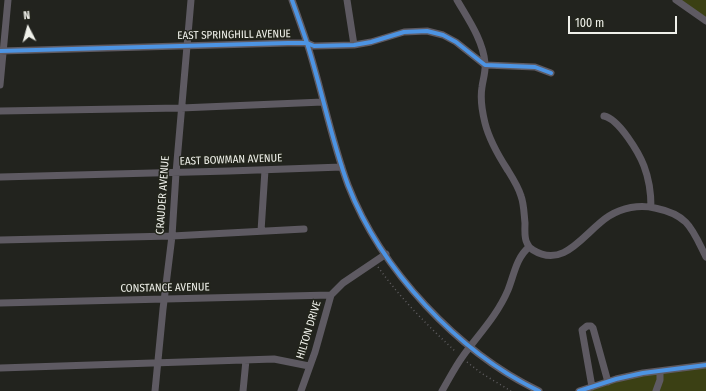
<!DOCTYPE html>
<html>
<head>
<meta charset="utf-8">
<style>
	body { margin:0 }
	#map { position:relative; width:706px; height:391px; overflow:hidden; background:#22231e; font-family:"Fira Sans Condensed",sans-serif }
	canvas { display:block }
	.north { position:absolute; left:8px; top:8px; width:40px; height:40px; -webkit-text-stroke:3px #23251c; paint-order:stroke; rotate:354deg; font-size:11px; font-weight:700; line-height:16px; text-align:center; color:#eff0ea }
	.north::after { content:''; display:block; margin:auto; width:14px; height:18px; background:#eff0ea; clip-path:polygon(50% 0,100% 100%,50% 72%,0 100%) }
	.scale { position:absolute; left:568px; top:16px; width:109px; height:18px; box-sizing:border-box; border:2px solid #eff0ea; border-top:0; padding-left:5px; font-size:12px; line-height:14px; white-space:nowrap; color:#eff0ea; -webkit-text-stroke:3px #23251c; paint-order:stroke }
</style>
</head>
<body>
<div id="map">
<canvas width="706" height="391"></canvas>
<div class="north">N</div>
<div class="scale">100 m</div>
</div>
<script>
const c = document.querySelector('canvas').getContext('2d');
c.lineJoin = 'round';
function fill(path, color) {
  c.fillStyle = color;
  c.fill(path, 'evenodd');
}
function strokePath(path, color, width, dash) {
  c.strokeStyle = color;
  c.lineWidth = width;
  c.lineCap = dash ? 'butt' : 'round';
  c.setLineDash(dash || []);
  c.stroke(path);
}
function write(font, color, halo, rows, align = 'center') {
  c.font = font + ' "Fira Sans Condensed",sans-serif';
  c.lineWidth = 3;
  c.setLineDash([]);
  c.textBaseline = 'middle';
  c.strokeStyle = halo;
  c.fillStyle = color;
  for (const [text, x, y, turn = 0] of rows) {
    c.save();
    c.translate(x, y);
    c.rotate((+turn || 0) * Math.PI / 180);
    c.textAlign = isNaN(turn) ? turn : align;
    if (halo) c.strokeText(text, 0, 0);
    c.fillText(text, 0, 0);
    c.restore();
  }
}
const green = new Path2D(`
	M676,0h30v21z
	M706,365v26h-127l37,-12z`);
const path = new Path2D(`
	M378,267c23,32 50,59 78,85
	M467,362l14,11 30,18`);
const minor = new Path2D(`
	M292,0c5,14 10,28 15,43 15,47 24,96 41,142 33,85 110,167 191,206
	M347,0l7,45
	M457,0c11,19 26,40 28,63 1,8 -2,16 -3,24 -2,12 0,24 3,36 4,16 13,32 22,46 5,8 11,17 14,27 3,8 3,18 4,27 0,6 -1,15 2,20 1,3 3,5 6,7 32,20 52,-19 76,-34 13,-8 30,-12 46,-8 34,7 37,21 51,49
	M676,0l30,21
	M0,51l288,-8h19l7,3 40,-1 17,-3 33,-10 23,-1 16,4 13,7 29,23 50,2 16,6
	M0,85l8,-85
	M0,111l181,-3 142,-6
	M604,116c15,3 35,37 40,50 5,13 7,27 7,41
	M0,177l229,-6 113,-4
	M261,231l4,-61
	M0,240l172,-4 132,-7
	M0,303l331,-8
	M0,368l274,-9 35,7
	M592,387l-10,-57 5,-4h4l2,2 15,54
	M155,391l8,-82 9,-73 4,-63 15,-173
	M243,391l3,-31
	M301,391l14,-39 16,-57 12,-12 43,-29
	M442,391c7,-12 13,-24 21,-35 15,-21 34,-40 45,-66 6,-15 8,-32 21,-43
	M579,391l37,-12 27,-6 63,-8
	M656,391l4,-11v-9`);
const cycleway = new Path2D(`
	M292,0c5,14 10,28 15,43 15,47 24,96 41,142 33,85 110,167 191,206
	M0,51l288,-8h19l7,3 40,-1 17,-3 33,-10 23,-1 16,4 13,7 29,23 50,2 16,6
	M579,391l37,-12 27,-6 63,-8`);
const streetNames = [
	["EAST SPRINGHILL AVENUE",234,35,-1],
	["EAST BOWMAN AVENUE",231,160,-2],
	["CRAUDER AVENUE",163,195,-86],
	["CONSTANCE AVENUE",165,288,-1],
	["HILTON DRIVE",309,330,-73]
];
fill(green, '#3b4014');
strokePath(path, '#605e61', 1.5, [1, 3]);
strokePath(minor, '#5e5a62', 7);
strokePath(cycleway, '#4d94e3', 4);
write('11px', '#eff0ea', '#23251c', streetNames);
</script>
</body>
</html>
